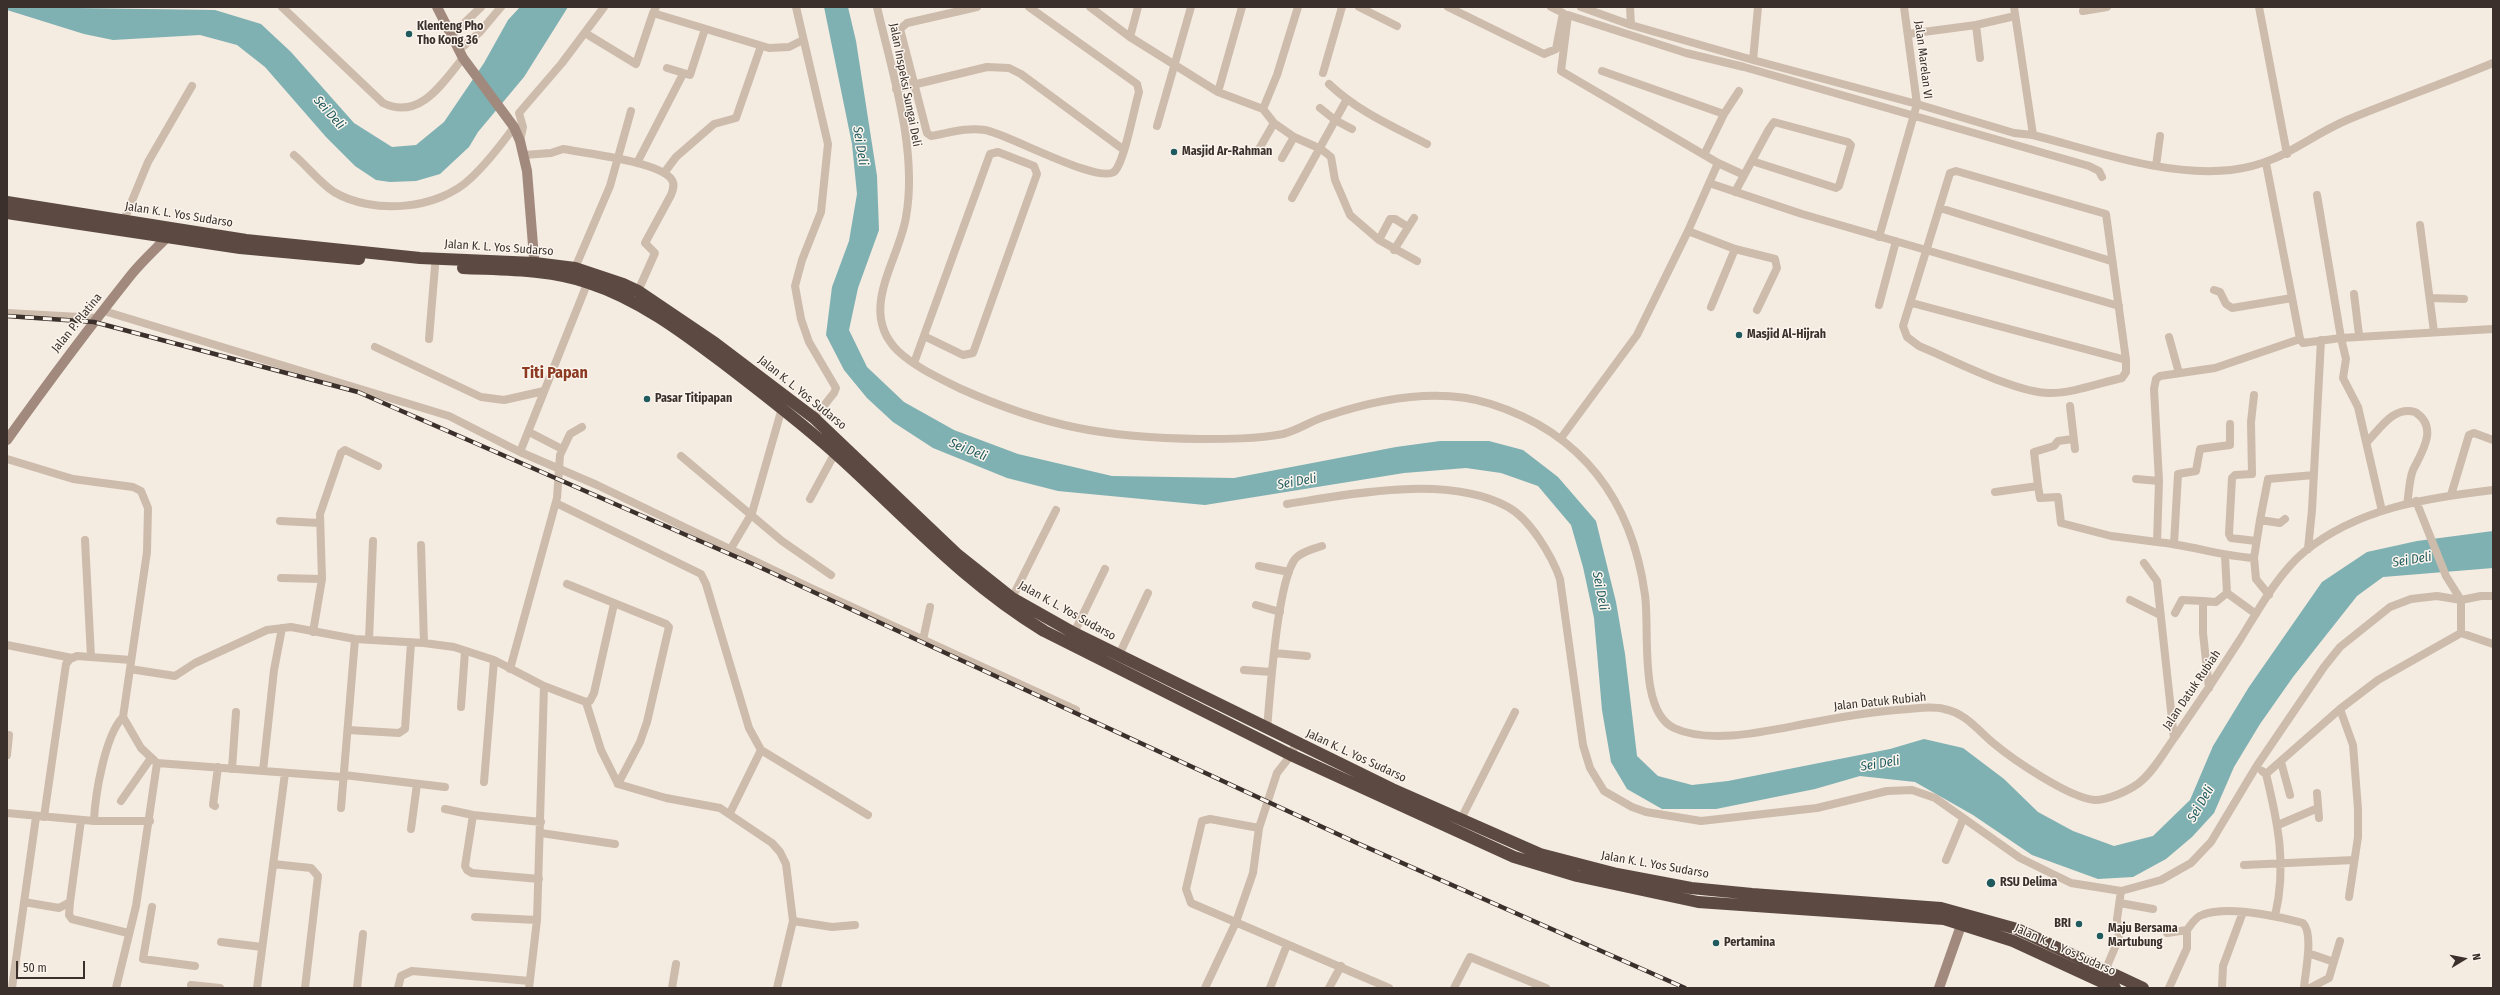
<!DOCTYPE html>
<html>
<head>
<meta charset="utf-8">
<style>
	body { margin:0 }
	#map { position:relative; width:2500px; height:995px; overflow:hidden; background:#f4ebe1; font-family:"Fira Sans Condensed",sans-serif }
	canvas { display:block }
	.frame { position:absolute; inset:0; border:8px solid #3b302b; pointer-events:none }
	.north { position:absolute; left:2444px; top:939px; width:40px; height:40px; -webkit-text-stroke:3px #fbf5ee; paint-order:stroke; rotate:80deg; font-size:11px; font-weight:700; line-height:16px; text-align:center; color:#3b302b }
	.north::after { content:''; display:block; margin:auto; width:14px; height:18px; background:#3b302b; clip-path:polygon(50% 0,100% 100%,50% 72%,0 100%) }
	.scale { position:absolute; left:16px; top:961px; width:69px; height:18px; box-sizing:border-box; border:2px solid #3b302b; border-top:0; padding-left:5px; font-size:12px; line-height:14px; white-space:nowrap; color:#3b302b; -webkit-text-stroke:3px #fbf5ee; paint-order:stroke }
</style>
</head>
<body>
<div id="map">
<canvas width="2500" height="995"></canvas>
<div class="frame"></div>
<div class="north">N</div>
<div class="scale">50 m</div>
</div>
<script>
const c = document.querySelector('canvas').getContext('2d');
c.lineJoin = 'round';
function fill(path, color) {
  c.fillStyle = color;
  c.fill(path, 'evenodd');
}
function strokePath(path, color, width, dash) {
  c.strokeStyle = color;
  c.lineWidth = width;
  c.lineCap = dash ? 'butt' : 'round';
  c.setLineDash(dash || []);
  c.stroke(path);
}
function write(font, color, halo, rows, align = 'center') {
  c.font = font + ' "Fira Sans Condensed",sans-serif';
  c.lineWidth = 3;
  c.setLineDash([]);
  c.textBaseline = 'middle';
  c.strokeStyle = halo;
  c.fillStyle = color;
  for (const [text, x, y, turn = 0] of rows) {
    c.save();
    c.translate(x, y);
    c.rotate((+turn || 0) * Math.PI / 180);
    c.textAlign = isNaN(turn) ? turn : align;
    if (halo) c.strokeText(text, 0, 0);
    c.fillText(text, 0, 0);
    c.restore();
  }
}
const water = new Path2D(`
	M7,7l208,3 46,14 30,28 63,71 38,24 24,-2 28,-23 40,-59 24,-43 12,-13h48l-44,70 -46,55 -9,15 -29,27 -24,7 -26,1 -14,-2 -21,-14 -29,-29 -61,-70 -28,-22 -37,-10 -87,5 -29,-6 -77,-24z
	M824,7h24l8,34 21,135 2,54 -21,58 -9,42 18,37 37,35 50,28 64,24 94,22 122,2 162,-31 44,-6h49l34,9 35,27 38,44 20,81 9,52 12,102 21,20 34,9 36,-4 162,-32 34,-10 39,9 41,31 34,33 35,19 41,15 39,-10 37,-36 23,-54 36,-59 73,-105 45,-30 50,-11 76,-10v37l-110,9 -26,19 -64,81 -33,47 -26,43 -20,46 -22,24 -26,22 -33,18 -35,2 -66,-24 -59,-40 -58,-33 -55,-6 -45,13 -99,20h-54l-35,-20 -16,-27 -9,-52 -8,-92 -11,-51 -12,-42 -33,-39 -37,-13 -35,-5 -62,5 -199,32 -147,-14 -51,-13 -74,-30 -40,-26 -26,-24 -23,-28 -18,-35 6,-48 17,-46 8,-47 -5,-50z`);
const street = new Path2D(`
	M282,7l101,96c37,18 60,-21 80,-45
	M656,7l-3,6 116,35 20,-1 14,-7
	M796,7l32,137 -7,68 -19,48 -7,26 6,33 8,23 27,46 -2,5 -20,25
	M877,7c15,65 41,143 29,210 -7,44 -49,94 -8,134 17,16 41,27 61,37 86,39 148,50 241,51 27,0 57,0 83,-5 16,-4 29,-14 44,-18 51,-17 112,-29 164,-12 91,29 141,96 154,191 5,34 -7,116 29,133 39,18 100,1 141,-6 31,-6 62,-11 94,-13 11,-1 24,-3 35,0 21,4 33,20 48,33 20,17 77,56 103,58 13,0 33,-9 44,-17 15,-12 25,-31 36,-46 23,-33 45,-66 66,-99 18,-29 37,-64 63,-86 54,-44 122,-54 189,-62
	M977,7l-70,16 -7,6 27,104 4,3c18,-3 35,-9 54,-6 21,3 116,56 130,41 10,-11 19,-63 24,-79l-2,-8 -108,-77
	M1090,7l40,30 88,55 45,17 11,14 20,14 27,12 10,8 4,23 15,35 29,25 38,21
	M1359,7l38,19
	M1448,7l96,47 12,-5 7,-36 -12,-6
	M1581,7l50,18 122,35 164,44 97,29 19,2c63,16 132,42 198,35 51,-6 72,-31 116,-50 48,-20 98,-37 146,-57
	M1630,7l1,18
	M2014,7l19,128
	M2259,7l28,147
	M2083,11l24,-4
	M1976,25l4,33
	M585,33l51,31 17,-51
	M1908,34l68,-9 39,-9
	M452,35l29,-28
	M1130,37l8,-30
	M459,50l21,-18 21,-25
	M1753,60l5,-53
	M667,68l23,7 15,-46
	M1602,71l122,43 -20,41
	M1323,73l19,-66
	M1329,84c28,27 65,43 98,60
	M896,89l91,-22 22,1 12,6 103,76
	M1218,92l24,-85
	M1320,108l15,12 17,9
	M1263,109l14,-34 21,-68
	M1724,114l15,-23
	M1157,126l34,-119
	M520,141l3,-14 -4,-14 43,-50 42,-56
	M1259,149l15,-26
	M294,155c13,11 26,28 40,37 39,23 104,18 137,-14 16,-15 30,-33 43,-51
	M524,155l27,-2 12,-4c22,4 98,13 109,31 3,5 1,10 -1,15l-26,48 10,10 -17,38
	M1282,158l12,-21
	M637,163l46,-89
	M1718,163l26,12
	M2266,163l34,176 3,4 38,-5 5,21 -3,19 15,29 24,104
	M2156,166l4,-30
	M1956,171l150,43 20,146v12l-4,6c-23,5 -48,15 -72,15 -32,1 -99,-34 -131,-47l-12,-9 -4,-11 47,-153z
	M664,173l12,-16 38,-33 22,-6 25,-72
	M1709,183l93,31 317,92
	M1735,192l34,-63 5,-7 74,20 3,3 -12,41 -3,2 -84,-27
	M2317,195l24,143 152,-9
	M1292,198l55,-99
	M1940,208l171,53
	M124,220l24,-58 44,-76
	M2420,225l14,107
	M1688,231l47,18 40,10 2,9 -20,42
	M1879,237l38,-133 -13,-97
	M1379,240l11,-21h5l13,8
	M1394,250l20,-32
	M575,268l35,-82 21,-75
	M2214,290l6,2 6,12 6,4 60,-10
	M2354,294l5,41
	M2430,298l34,1
	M1912,303l214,57
	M1879,305l17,-64
	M1711,307l24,-58
	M104,311l345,105 71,36 69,-173
	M7,313l91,5
	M2169,337l10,36
	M429,339l6,-73
	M375,347l106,50 23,3 40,-9
	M914,363l76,-209 8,-2 36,14 3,8 -64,179 -10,2 -39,-19
	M2254,395l-3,27 1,52 -17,1 -3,3 -3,56 2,4 25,3
	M2070,406l5,43
	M529,432l33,17
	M1561,438l76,-103 51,-104 30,-68 -157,-92 7,-56 118,38 58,14 345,99 10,5 3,6
	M2367,442c13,-13 26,-36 48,-30 24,15 7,40 -2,58 -4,10 -4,24 -6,34
	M520,452l77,33 214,103 265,122
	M681,456l101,85 49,34
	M7,459l66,20 60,8 8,4 7,17 -1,44 -24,165 18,31 16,15
	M2136,479l23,2
	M2038,486l2,12 18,-1 3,26 50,13 46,6 2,-61 -5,-92 2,-10 4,-3 55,-8 85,-29
	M1995,492l43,-6 -4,-34 20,-6 4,-5 15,-2
	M2451,495l18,-60 5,-2 19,7
	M810,499l25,-46
	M556,503l145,71 5,10 43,144 12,22 107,65
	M1287,504c65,-10 161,-30 221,3 22,12 44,49 52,72l23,166 7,23 14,23 28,16 14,5 55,9 116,-13 70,-17 25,-1 23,8 85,60 51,25 50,8 40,-11 30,-17 20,-21 45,-75 68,-100 16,-20 50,-40 21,-8 26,-3 24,4 20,-4h12
	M2260,520l8,-41 46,-4
	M280,521l40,2
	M85,540l6,117
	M2157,542c33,3 64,14 97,16l2,21 13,16
	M2174,544l4,-70 18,-3 4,-22 30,-4v-21
	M421,545l3,98
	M2308,549l4,-39 9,-170
	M730,550l22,-37 30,-105
	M2254,558l6,-38 20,3 5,-4
	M2144,563l13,18 17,157
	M1259,566l30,6
	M281,578l41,1
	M567,584l99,40 3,3 -22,95 -7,20 -22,42 -17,-34 -15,-48
	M2227,593l29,21
	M1012,598l44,-88
	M2130,600l30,15
	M2203,601l13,1 11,-9 -2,-37
	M1256,605l24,7
	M2175,613l7,-13 21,1v32l6,55
	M313,632l9,-53 -2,-65 21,-61 4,-3 33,16
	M1074,633l31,-64
	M2461,633l32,11
	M369,640l4,-99
	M923,640l7,-33
	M7,645l65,13
	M1274,653l33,3
	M1119,655l29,-62
	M130,669l45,7 20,-13 72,-33 24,-3 64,12 69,4 30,4 40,13 50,26 42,16 4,-1 4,-8 20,-89
	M510,669l47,-171 3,-43 10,-21 12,-7
	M1244,670l27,2
	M461,707l4,-56
	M2340,709l13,36 5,64v28l-9,60
	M1267,729c3,-34 10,-146 28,-170 6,-7 18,-10 27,-13
	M348,730l51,3 6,-4 6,-86
	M7,755l2,-20
	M2281,762l9,33
	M232,769l4,-57
	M263,771l11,-101 8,-42
	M2262,771l4,3c12,49 21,92 9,142
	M2266,774l74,-65 38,-29 83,-47v-33l-15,-24 -30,-75
	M344,775l101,12
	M484,782l10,-122
	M618,784l48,14 54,10 52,35 8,9 6,12 7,57 39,6 23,-2
	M2317,793l2,25
	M121,801l30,-43
	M215,806l-2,-1 5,-38
	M341,808l14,-169
	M445,809l28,6 68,7
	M7,813l87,8h56
	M730,813l31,-63
	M473,815l-8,51 2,4 5,3 67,6
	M44,817l22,-153 4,-5 7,-3 54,4
	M1461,819l54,-107
	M94,821c1,-26 11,-86 29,-104
	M2278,825l40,-17
	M1259,828l-49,-9 -8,2 -16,68 5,14 198,85
	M411,829l6,-45
	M541,833l74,11
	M1946,860l17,-41
	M273,864l38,4 7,8 -13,112
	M2244,865l110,-5
	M24,902l35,6 11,-6 11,-82
	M70,902l-1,13 3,4 56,14
	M2120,903l33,6
	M152,907l-9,52 52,7
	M475,917l62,3
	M2167,933l20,-3
	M221,942l41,5
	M2308,953l26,9
	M2105,971l14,-33 -2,-19 4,-28
	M191,985l29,3
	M12,988l24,-171
	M116,988l20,-82 21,-143 186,14
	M257,988l28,-215
	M357,988l6,-54
	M398,988l3,-12 11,-5 118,10
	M529,988l8,-68 7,-234
	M672,988l4,-24
	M777,988l16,-67
	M1205,988l31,-66 17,-49 6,-45 18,-55 14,-18 5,-12
	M1270,988l17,-43
	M1329,988l12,-22
	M1454,988l16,-31 76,31
	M2169,988l18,-40v-18c4,-5 8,-13 15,-15 26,-10 74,1 101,8 11,11 2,50 1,65
	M2222,988l1,-22 20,-54
	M2310,988l19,-10 11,-37`);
const secondary = new Path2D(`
	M437,7l26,51 51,69 6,14 7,30 8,99
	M7,440c40,-56 81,-111 124,-165 12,-15 27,-28 40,-42
	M1939,988l25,-71`);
const highway = new Path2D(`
	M7,202l239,38 174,18 115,5 40,5 48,16 15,7 77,52 99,75 144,137 54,43 62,35 318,156 148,65 77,20 74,14 61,6 189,14 76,21 126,59
	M7,213l233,35 119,11
	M463,268c41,2 86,1 126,15 49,16 92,48 133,79 38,29 77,59 113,91 69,62 128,129 209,178l247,124 223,102 63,19 121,26 246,17 69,22 102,47`);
const rail = new Path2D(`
	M7,316l87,6 264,70 397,173 602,278 328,145`);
const markers = [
	[409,34,4,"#1f5a5e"],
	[1174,152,4,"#1f5a5e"],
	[1739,335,4,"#1f5a5e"],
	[647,399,4,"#1f5a5e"],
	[1991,883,5,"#1f5a5e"],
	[2079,924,4,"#1f5a5e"],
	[2100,936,4,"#1f5a5e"],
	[1716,943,4,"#1f5a5e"]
];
const poiNames = [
	["Klenteng Pho",417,27],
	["Tho Kong 36",417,41],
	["Masjid Ar-Rahman",1182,152],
	["Masjid Al-Hijrah",1747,335],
	["Pasar Titipapan",655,399],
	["RSU Delima",2000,883],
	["BRI",2071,924,"right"],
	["Maju Bersama",2108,929],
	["Martubung",2108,943],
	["Pertamina",1724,943]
];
const streetNames = [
	["Jalan Marelan VI",1923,60,83],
	["Jalan Inspeksi Sungai Deli",905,85,79],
	["Jalan K. L. Yos Sudarso",179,215,9],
	["Jalan K. L. Yos Sudarso",499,248,4],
	["Jalan P. Platina",77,323,-51],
	["Jalan K. L. Yos Sudarso",802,393,39],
	["Jalan K. L. Yos Sudarso",1067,611,29],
	["Jalan Datuk Rubiah",2192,690,-56],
	["Jalan Datuk Rubiah",1880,702,-6],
	["Jalan K. L. Yos Sudarso",1356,756,25],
	["Jalan K. L. Yos Sudarso",1655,865,10],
	["Jalan K. L. Yos Sudarso",2065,950,24]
];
const waterNames = [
	["Sei Deli",329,113,48],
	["Sei Deli",860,146,81],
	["Sei Deli",968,450,22],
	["Sei Deli",1297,482,-10],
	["Sei Deli",2412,560,-9],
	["Sei Deli",1600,591,79],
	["Sei Deli",1880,764,-9],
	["Sei Deli",2201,804,-60]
];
const districtNames = [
	["Titi Papan",555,374]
];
fill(water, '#7fb0b2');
strokePath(street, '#cdbbac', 8);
strokePath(secondary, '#a18a7d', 10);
strokePath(highway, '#5c4a42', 12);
strokePath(rail, '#3b302b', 4.5);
strokePath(rail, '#fbf5ee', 3, [9]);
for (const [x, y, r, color] of markers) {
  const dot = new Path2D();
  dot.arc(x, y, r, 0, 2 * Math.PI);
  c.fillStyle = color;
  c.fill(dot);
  strokePath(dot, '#fbf5ee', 1.5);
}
write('bold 12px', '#3b302b', '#fbf5ee', poiNames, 'left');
write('12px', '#3b302b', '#fbf5ee', streetNames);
write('italic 13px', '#1f5a5e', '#fbf5ee', waterNames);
write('bold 16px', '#8c3b22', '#fbf5ee', districtNames);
</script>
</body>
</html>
